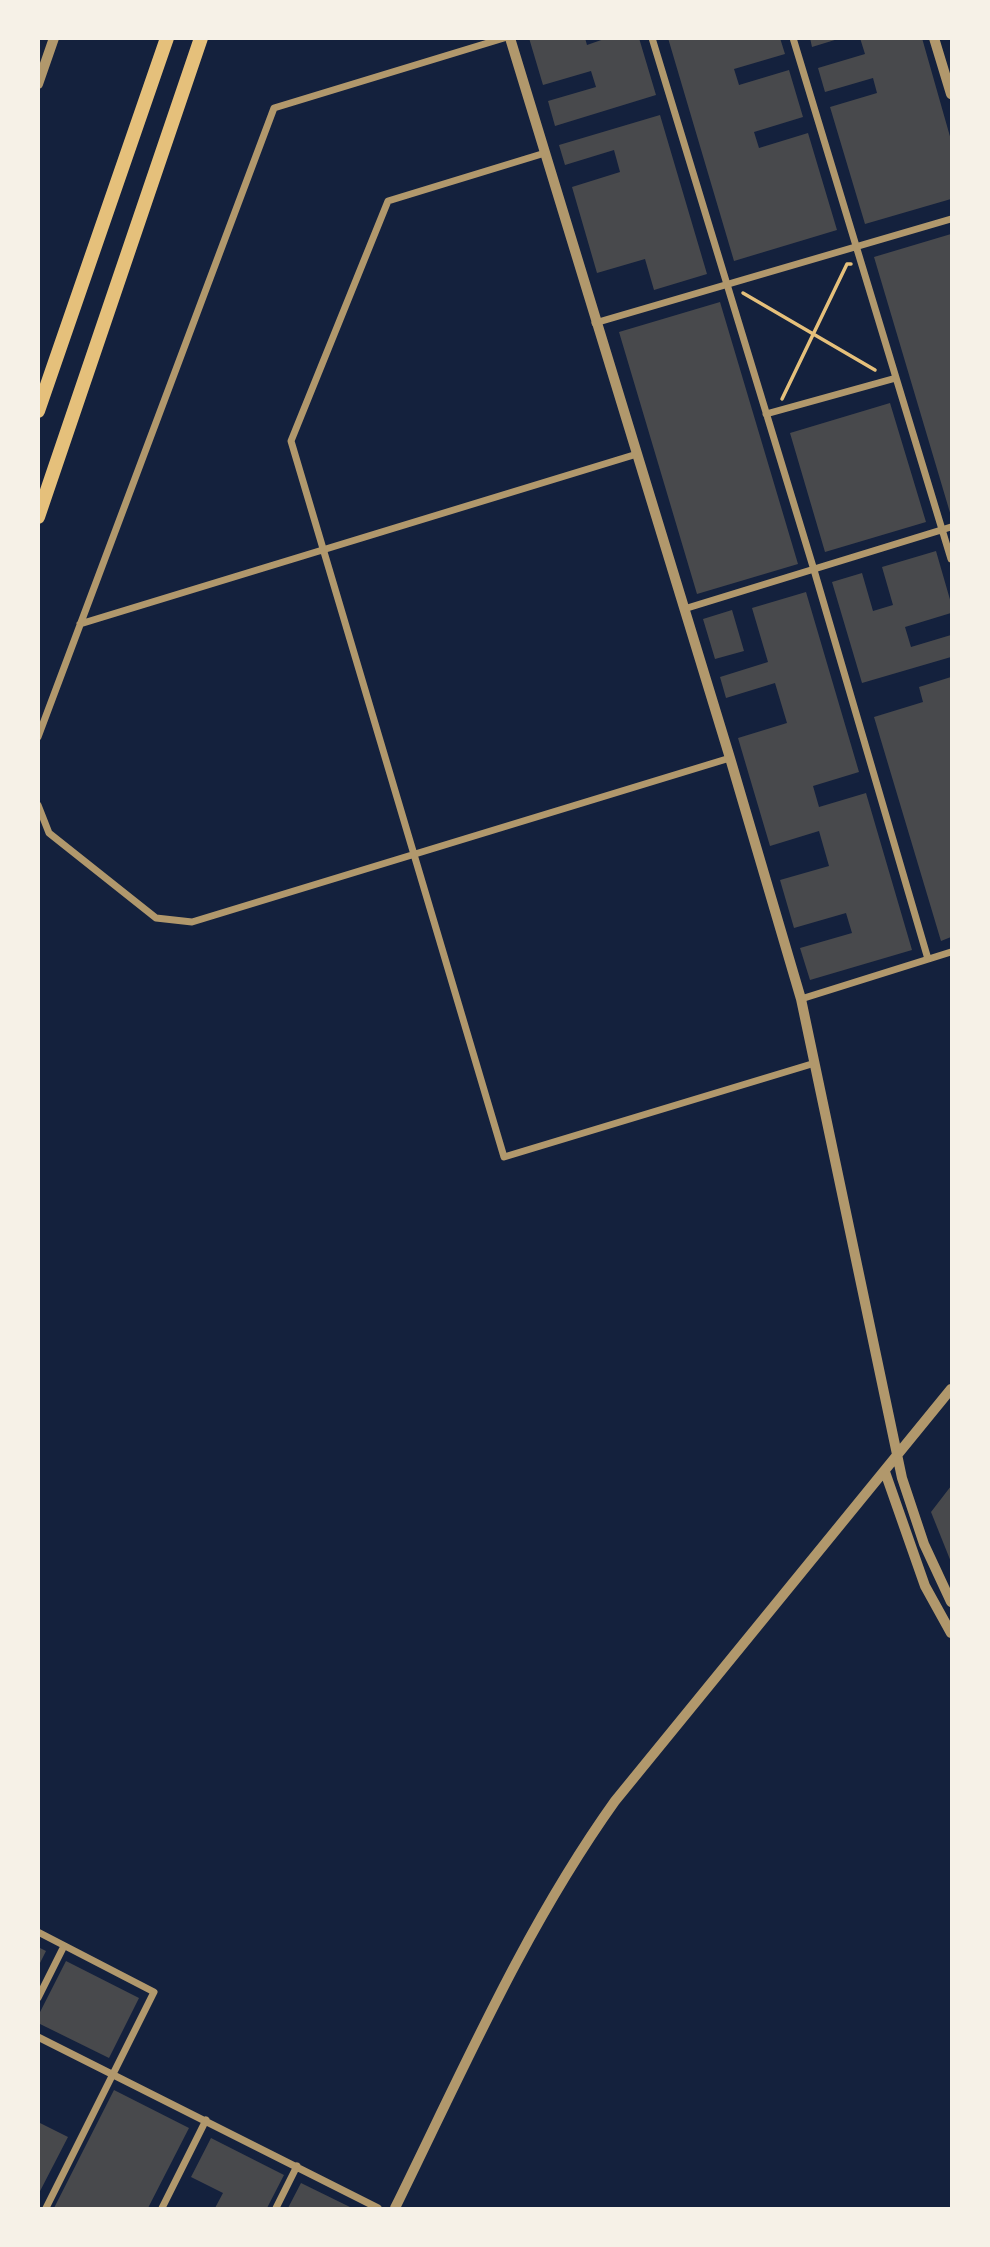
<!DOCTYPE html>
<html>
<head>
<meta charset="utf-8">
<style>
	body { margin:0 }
	#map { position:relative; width:990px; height:2247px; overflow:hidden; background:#14213d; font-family:"Roboto Condensed",sans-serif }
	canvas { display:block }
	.frame { position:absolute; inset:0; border:40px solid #f6f1e7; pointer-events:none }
</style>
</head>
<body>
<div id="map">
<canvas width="990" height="2247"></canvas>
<div class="frame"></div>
</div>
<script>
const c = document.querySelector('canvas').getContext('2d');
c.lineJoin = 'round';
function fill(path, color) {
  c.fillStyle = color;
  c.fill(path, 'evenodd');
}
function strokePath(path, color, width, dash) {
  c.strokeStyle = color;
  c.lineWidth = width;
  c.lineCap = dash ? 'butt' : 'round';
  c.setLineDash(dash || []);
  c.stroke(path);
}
const building = new Path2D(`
	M529,38h56l2,7 20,-7h32l17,57 -101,31 -7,-25 48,-14 -5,-16 -48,14z
	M668,38h112l5,16 -51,15 5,16 50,-15 14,47 -49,15 5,16 49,-15 29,97 -103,31z
	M810,38h28v1l-26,8z
	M860,38h62l29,102v59l-86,25 -35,-117 47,-14 -4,-15 -48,14 -7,-24 47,-14z
	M660,115l47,159 -53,16 -9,-31 -48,14 -25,-86 48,-15 -6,-22 -49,15 -6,-20z
	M951,234v282l-77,-259z
	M720,302l78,262 -101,30 -78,-262z
	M890,403l36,119 -101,30 -35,-119z
	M936,551l15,52v10l-46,14 6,20 40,-12v22l-89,26 -30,-101 30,-9 11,38 20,-6 -11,-38z
	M806,592l53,180 -46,14 6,21 47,-14 46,157 -102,30 -10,-32 52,-15 -6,-20 -52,15 -14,-48 49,-14 -10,-35 -49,15 -32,-108 49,-15 -12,-40 -49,15 -6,-21 48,-15 -16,-54z
	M732,610l12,41 -29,8 -12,-40z
	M951,677v260l-10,4 -67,-224 49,-15 -4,-15z
	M951,1486v76l-20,-50z
	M38,1947l8,4 -8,16z
	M66,1961l73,37 -30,60 -71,-35v-7z
	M114,2090l75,38 -41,80h-94z
	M38,2122l30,15 -30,58z
	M211,2138l73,37 -17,33h-52l8,-15 -32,-16z
	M301,2183l51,25h-64z`);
const path = new Path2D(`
	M743,293l132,77
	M782,399l65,-135h4`);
const minor = new Path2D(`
	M652,38l162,532 114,389
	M793,38l158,521
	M545,153l-157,48 -97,240 213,716 311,-94
	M595,323l356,-104
	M766,414l130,-36
	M684,609l267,-82
	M80,624l557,-170
	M38,737l236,-629 230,-70
	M38,805l11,28 107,85 36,4 538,-164
	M801,999l150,-47
	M38,1932l116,60 -108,216
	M38,1998l26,-52
	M38,2037l340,171
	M162,2208l44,-88
	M276,2208l21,-42`);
const tertiary = new Path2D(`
	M510,38l220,720 71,241 101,479 22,66 27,58
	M934,38l17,56
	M38,84l16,-46
	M885,1472l40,114 26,47
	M395,2208c68,-138 130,-281 220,-407l336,-412`);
const motorway = new Path2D(`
	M38,411l129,-373
	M38,517l163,-479`);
fill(building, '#48494c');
strokePath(path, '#e5c07b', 3.5);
strokePath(minor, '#b1986c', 7);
strokePath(tertiary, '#b1986c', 10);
strokePath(motorway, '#e5c07b', 14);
</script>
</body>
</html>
